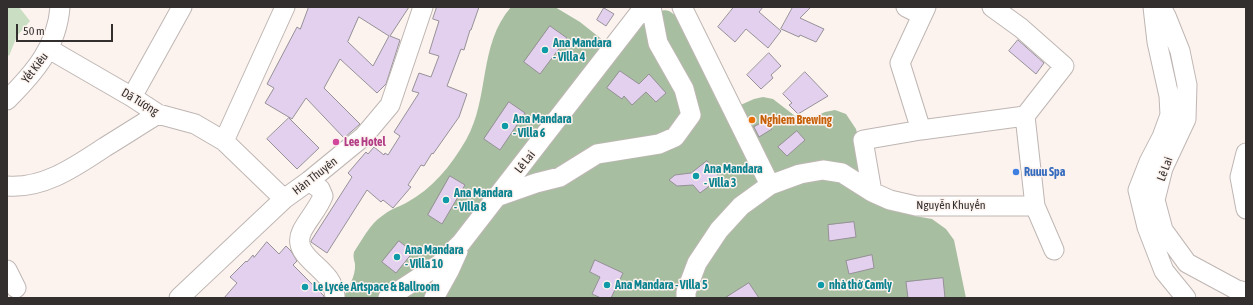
<!DOCTYPE html>
<html>
<head>
<meta charset="utf-8">
<style>
	body { margin:0 }
	#map { position:relative; width:1253px; height:305px; overflow:hidden; background:#fcf3ef; font-family:"Asap Condensed",sans-serif }
	canvas { display:block }
	.frame { position:absolute; inset:0; border:8px solid #332f2e; pointer-events:none }
	.scale { position:absolute; left:16px; top:24px; width:97px; height:18px; box-sizing:border-box; border:2px solid #332f2e; border-top:0; padding-left:5px; font-size:12px; line-height:14px; white-space:nowrap; color:#332f2e; -webkit-text-stroke:3px #fcf3ef; paint-order:stroke }
</style>
</head>
<body>
<div id="map">
<canvas width="1253" height="305"></canvas>
<div class="frame"></div>
<div class="scale">50 m</div>
</div>
<script>
const c = document.querySelector('canvas').getContext('2d');
c.lineJoin = 'round';
function fill(path, color) {
  c.fillStyle = color;
  c.fill(path, 'evenodd');
}
function strokePath(path, color, width, dash) {
  c.strokeStyle = color;
  c.lineWidth = width;
  c.lineCap = dash ? 'butt' : 'round';
  c.setLineDash(dash || []);
  c.stroke(path);
}
function write(font, color, halo, rows, align = 'center') {
  c.font = font + ' "Asap Condensed",sans-serif';
  c.lineWidth = 3;
  c.setLineDash([]);
  c.textBaseline = 'middle';
  c.strokeStyle = halo;
  c.fillStyle = color;
  for (const [text, x, y, turn = 0] of rows) {
    c.save();
    c.translate(x, y);
    c.rotate((+turn || 0) * Math.PI / 180);
    c.textAlign = isNaN(turn) ? turn : align;
    if (halo) c.strokeText(text, 0, 0);
    c.fillText(text, 0, 0);
    c.restore();
  }
}
const green = new Path2D(`
	M7,7h12l11,14 -13,15 -8,20 -2,-2z`);
const forest = new Path2D(`
	M511,7h44l25,15 29,23 16,1c9,-10 29,-41 44,-35 2,1 5,4 8,5l40,85 9,6h10l18,-8 9,-2 10,2 26,20 8,1 18,-8 10,-2 11,4 10,15 12,44 26,36 21,7 17,3 14,10 8,11 12,58h-623c5,-10 13,-22 12,-34 -1,-5 -2,-7 -1,-12 8,-12 16,-28 28,-36 7,-6 16,-9 24,-13 26,-14 45,-37 60,-63 24,-42 12,-95 45,-133z`);
const building = new Path2D(`
	M309,7h100l-19,29 10,4 -14,44 -9,9 -37,-34 -16,29 36,36 -16,14 -38,-40 -14,21 -27,-16 9,-15 -7,-4 30,-57 3,2zM359,17l30,19 -16,30 -25,-24z
	M437,7h42l-8,23h-1l-6,20 -3,-1 -14,37 20,8 -8,23 -26,37 -1,-1 -8,13 -3,-1 -13,20 3,2 -18,21 -10,-8 -2,2 -14,-12 -40,63 -16,-11v-1l41,-64 -4,-4 18,-21 2,2 6,-7 10,8 1,-2 3,2 12,-19 -6,-4 25,-39 -7,-2 7,-18 12,4 8,-21 -10,-3 10,-32 -6,-2z
	M734,7h29l-4,5 22,19 -13,17 -22,-19 -11,13 -17,-15z
	M793,7h18l-11,11 24,11 -8,13 -16,-7 -1,2 -18,-8z
	M604,8l10,6 -8,12 -9,-6z
	M550,26l17,12 -27,36 -16,-12z
	M1018,40l26,23 -8,11 -27,-23z
	M769,53l12,13 -10,9 2,3 -12,11 -14,-14z
	M620,71l19,13 10,-10 17,19 -10,9 -10,-10 -14,13 -8,-9 -2,3 -15,-11z
	M805,72l23,24 -30,18 -9,-9 3,-2 -9,-9z
	M509,102l16,11 -25,37 -16,-11z
	M289,118l30,30 -22,21 -30,-30z
	M767,120l5,9 -13,8 -5,-10z
	M797,131l8,9 -18,16 -9,-9z
	M707,161l13,17 -20,15 -7,-8 -16,1 -8,-6 6,-5 16,-2z
	M450,176l15,9 -23,39 -14,-9z
	M854,222l2,15 -27,4 -1,-16z
	M399,241l14,11 -17,21 -14,-11z
	M267,242l12,12 7,-8 5,5 6,10 -4,4 31,31v2h-100l13,-15 -7,-6 16,-16 1,1 6,-7 1,2z
	M872,255l2,13 -25,6 -3,-13z
	M595,260l28,13 -12,25h-10l-9,-4 8,-17 -10,-5z
	M943,278l2,20h-37l-2,-16z
	M749,283l10,15h-34z`);
const minor = new Path2D(`
	M682,7l88,178 30,-11 23,-4 19,3 30,19 18,8 26,6h119l-10,-90
	M906,7l16,8
	M1153,7l4,35 12,54 1,19 -8,22 -13,25 -11,28 9,37 17,44 22,27
	M1161,7l5,9 14,35 7,34 -1,34 -23,49 -8,32 8,30 24,33 50,27 9,2
	M49,49l83,48 26,17 37,10 29,17 60,58
	M132,97l50,-90
	M7,100c27,-27 50,-53 53,-93
	M921,130l-21,-67 26,-56
	M224,141l61,-134
	M1246,153l-6,24 6,32
	M309,181l11,8 3,7c-5,13 -15,23 -21,35 -11,22 19,34 28,50 3,4 4,10 5,15v2
	M7,186c37,3 69,-20 98,-39 18,-11 35,-22 53,-33
	M872,192l-9,-52 58,-10 104,-14 39,-50 -43,-38 -29,-21
	M499,196l37,-13 24,-6 37,-23 62,-10 16,-7 16,-22 -7,-26 -26,-46 -7,-36
	M1035,206l19,44
	M7,270l9,18
	M179,298l105,-99 25,-18 55,-45 26,-31 33,-98
	M388,298l52,-34 21,-21 183,-236
	M434,298l15,-27 9,-20
	M686,298v-6l11,-29 22,-33 22,-24 29,-21`);
const markers = [
	[545,50,4,"#0f9aa8"],
	[752,120,4,"#e8710a"],
	[505,126,4,"#0f9aa8"],
	[336,142,4,"#d1479c"],
	[1016,172,4,"#3f7fe0"],
	[696,176,4,"#0f9aa8"],
	[446,200,4,"#0f9aa8"],
	[397,257,4,"#0f9aa8"],
	[607,285,4,"#0f9aa8"],
	[821,285,4,"#0f9aa8"],
	[305,287,4,"#0f9aa8"]
];
const cultureNames = [
	["Ana Mandara",553,43],
	["- Villa 4",553,57],
	["Ana Mandara",513,119],
	["- Villa 6",513,133],
	["Ana Mandara",704,169],
	["- Villa 3",704,183],
	["Ana Mandara",454,193],
	["- Villa 8",454,207],
	["Ana Mandara",405,250],
	["- Villa 10",405,264],
	["Ana Mandara - Villa 5",615,285],
	["nhà thờ Camly",829,285],
	["Le Lycée Artspace & Ballroom",313,287]
];
const streetNames = [
	["Yết Kiêu",35,68,-53],
	["Dã Tượng",140,102,31],
	["Lê Lai",525,162,-52],
	["Lê Lai",1165,169,-70],
	["Hàn Thuyên",315,176,-38],
	["Nguyễn Khuyến",951,205]
];
const foodNames = [
	["Nghiem Brewing",760,120]
];
const hotelNames = [
	["Lee Hotel",344,142]
];
const shopNames = [
	["Ruuu Spa",1024,172]
];
fill(green, '#c9dec2');
fill(forest, '#a8bea1');
fill(building, '#e3d0ee');
strokePath(building, '#959197', 1);
strokePath(minor, '#beb6b3', 21);
strokePath(minor, '#fff', 19);
for (const [x, y, r, color] of markers) {
  const dot = new Path2D();
  dot.arc(x, y, r, 0, 2 * Math.PI);
  c.fillStyle = color;
  c.fill(dot);
  strokePath(dot, '#fcf3ef', 1.5);
}
write('bold 12px', '#0d838f', '#fcf3ef', cultureNames, 'left');
write('12px', '#332f2e', '#fcf3ef', streetNames);
write('bold 12px', '#c56008', '#fcf3ef', foodNames, 'left');
write('bold 12px', '#b23c85', '#fcf3ef', hotelNames, 'left');
write('bold 12px', '#366cbe', '#fcf3ef', shopNames, 'left');
</script>
</body>
</html>
